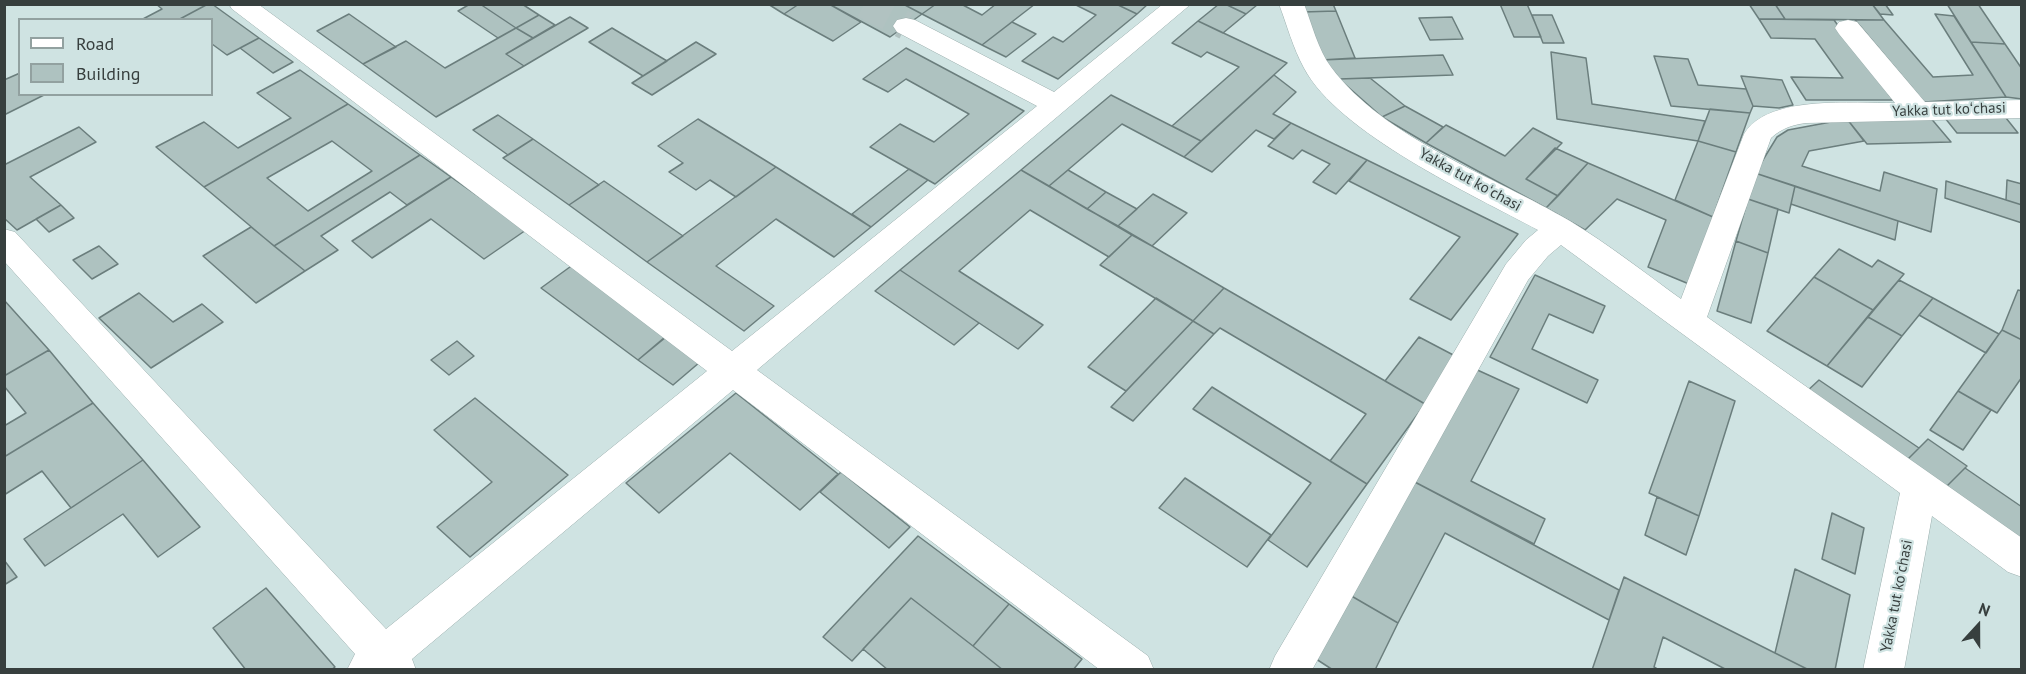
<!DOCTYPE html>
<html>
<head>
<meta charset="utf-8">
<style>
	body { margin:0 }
	#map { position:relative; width:2026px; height:674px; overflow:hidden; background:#cfe3e2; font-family:"PT Sans",sans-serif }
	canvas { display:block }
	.frame { position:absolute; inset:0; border:6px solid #373f3e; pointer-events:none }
	.legend { position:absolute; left:18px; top:18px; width:195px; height:78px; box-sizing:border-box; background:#cfe3e2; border:2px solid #92a1a0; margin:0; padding:8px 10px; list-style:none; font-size:18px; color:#373f3e }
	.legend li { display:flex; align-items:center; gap:12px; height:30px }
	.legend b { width:30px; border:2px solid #92a1a0 }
	.north { position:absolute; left:1948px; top:596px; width:60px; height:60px; -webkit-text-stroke:4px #cfe3e2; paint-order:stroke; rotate:21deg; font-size:16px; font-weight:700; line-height:24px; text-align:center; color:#373f3e }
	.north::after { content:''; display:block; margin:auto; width:21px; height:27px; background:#373f3e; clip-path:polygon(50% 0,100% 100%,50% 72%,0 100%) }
</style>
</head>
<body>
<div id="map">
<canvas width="2026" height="674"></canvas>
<div class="frame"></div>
<ul class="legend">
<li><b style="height:8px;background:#fff"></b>Road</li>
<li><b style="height:16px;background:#aec2c0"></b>Building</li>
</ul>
<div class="north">N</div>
</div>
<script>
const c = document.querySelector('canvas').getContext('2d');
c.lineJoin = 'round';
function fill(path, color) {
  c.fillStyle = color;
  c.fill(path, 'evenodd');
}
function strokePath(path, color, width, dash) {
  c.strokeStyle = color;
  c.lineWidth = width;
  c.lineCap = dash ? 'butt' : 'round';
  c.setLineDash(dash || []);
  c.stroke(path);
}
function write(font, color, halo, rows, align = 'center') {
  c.font = font + ' "PT Sans",sans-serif';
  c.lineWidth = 4.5;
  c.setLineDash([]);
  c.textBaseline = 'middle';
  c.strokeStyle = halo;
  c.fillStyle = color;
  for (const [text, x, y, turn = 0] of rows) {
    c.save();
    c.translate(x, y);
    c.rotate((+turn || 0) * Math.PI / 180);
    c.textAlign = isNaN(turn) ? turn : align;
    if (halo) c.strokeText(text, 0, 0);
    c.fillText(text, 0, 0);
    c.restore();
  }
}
const building = new Path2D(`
	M156,4h52l-30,16h-37l21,-11z
	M208,4h4l47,34 -32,17 -15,-11v-24h-34z
	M470,4h10l36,24 -18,10 -40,-27z
	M480,4h42l17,11 -23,13z
	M768,4h31l-15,10z
	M799,4h30l32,18 -28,19 -49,-27z
	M829,4h74l19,10 -32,23z
	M903,4h33l-14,10z
	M936,4h25l21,11 14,-11h39l-53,41 -60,-31z
	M1074,4h42l21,10 -79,65 -36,-18 31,-24 10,5 33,-27z
	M1116,4h32l-11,10z
	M1219,4h6l21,10 -23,19 -25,-12z
	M1225,4h32v1l-11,9z
	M1300,4h33l3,7 -33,1z
	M1500,4h27l14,33h-27z
	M1749,4h26l10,15h-26z
	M1775,4h97l12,16 -99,-1z
	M1872,4h13l8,11 -13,-1z
	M1947,4h31l27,40 -34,-2z
	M1336,11l19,47 -34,2 -18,-48z
	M349,14l47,33 -33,17 -46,-33z
	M1935,14l19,2 52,81 -82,5 -69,-82h29l49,57 40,-2z
	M539,15l16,10 -22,13 -17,-10z
	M1532,15h20l12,28h-21z
	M570,17l18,11 -64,38 -18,-12z
	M1452,17l11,22 -33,1 -11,-22z
	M1759,19l75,1 59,80h-87l-15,-23 52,1 -28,-39 -44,-1z
	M1198,21l89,42 -86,78 -29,-15 67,-59 -32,-15 -6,5 -29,-14z
	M1012,22l24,12 -30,23 -24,-12z
	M516,28l17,10 -27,16 18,12 -88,51 -73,-53 43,-23 39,27z
	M612,28l55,33 -24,15 -54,-34z
	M259,38l34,24 -20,11 -33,-25z
	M696,42l20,12 -64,41 -20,-12z
	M1971,42l34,2 17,25v30l-16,-2z
	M906,48l118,63 -89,73 -65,-37 30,-23 34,18 35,-28 -63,-35 -18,13 -25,-13z
	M1551,52l35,6 6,46 113,17 -7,20 -141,-22z
	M1443,55l10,20 -114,4 -18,-19z
	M1654,56l34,3 10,26 48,4 7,17 -3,7 -79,-7z
	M300,70l48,34 -144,83 -48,-40 48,-25 34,26 53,-30 -34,-25z
	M20,73v21h26l-42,21v-35z
	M1274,75l22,17 -23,22 18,9 -17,16 -18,-9 -44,42 -28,-15z
	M1741,76l41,4 11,25 -14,3 -26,-2z
	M1370,78l35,28 -23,11 -43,-38z
	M1111,95l90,46 -17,16 -62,-33 -73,62 -28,-16z
	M348,104l72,51 -146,91 -70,-59zM332,141l40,30 -64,40 -41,-33z
	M1405,106l38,21 -17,16 -44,-26z
	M1710,109l40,4 -14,39 -38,-11z
	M1941,113h61l16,20h-61z
	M498,115l35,24 -25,16 -35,-25z
	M1929,116l22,26 -84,2 -20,-25z
	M698,119l78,48 -40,30 -26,-17 -14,10 -27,-18 14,-9 -25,-17z
	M1847,119l17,22 -55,10 -7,15 78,25 4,-19 53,17 -6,43 -176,-59 22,-36 11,-7z
	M1291,123l76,37 -31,34 -23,-12 17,-18 -28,-14 -9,9 -25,-13z
	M1446,125l59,31 28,-28 29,15 -36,36 32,17 -12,12 -120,-65z
	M79,127l17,15 -66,35 31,28 -44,25 -13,-12v-53z
	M533,139l66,46 -30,20 -66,-47z
	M1698,141l38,11 -23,65 -38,-17z
	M1555,148l33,15 -30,33 -32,-17z
	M420,155l31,22 -44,28 -17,-13 -69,44 17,14 -33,21 -31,-25z
	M1367,160l151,74 -67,86 -41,-21 50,-62 -111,-56z
	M1588,163l125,54 -24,67 -41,-17 18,-47 -49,-21 -32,31 -39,-22z
	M776,167l95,60 -37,30 -58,-38 -60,47 58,40 -30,25 -97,-69z
	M909,169l19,11 -57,47 -19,-13z
	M1021,170l111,65 -23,22 -79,-47 -71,61 84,54 -25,24 -118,-79z
	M1068,170l38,22 -19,17 -38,-23z
	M1755,173l40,13 -6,27 -41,-14z
	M451,177l75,53 -42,29 -53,-40 -59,39 -20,-17z
	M2007,180l15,4v21l-16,-5z
	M604,181l79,55 -36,26 -78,-57z
	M1946,181l76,24v18l-77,-25z
	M1795,186l103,35 -3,19 -104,-36z
	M1106,192l31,17 -19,17 -31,-17z
	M1153,194l34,19 -35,33 -34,-20z
	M1748,199l30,10 -10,44 -32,-12z
	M61,205l13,13 -25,14 -13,-13z
	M251,227l54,44 -49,32 -53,-47z
	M1132,235l20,11 72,42 -31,33 -93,-56z
	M1736,241l32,12 -17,70 -34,-12z
	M99,246l19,18 -26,15 -19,-19z
	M1839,249l33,18 6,-7 26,14 -31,36 -59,-33z
	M574,264l97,69 -33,27 -97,-72z
	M900,270l79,53 -25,22 -79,-54z
	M1535,275l70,31 -12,27 -44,-19 -17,35 66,31 -11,23 -97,-46z
	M1814,277l59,33 -46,56 -60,-35z
	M1899,280l34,18 -31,38 -34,-19z
	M1224,288l201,116 -58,80 -37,-23 36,-47 -146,-86 -6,6 -21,-13z
	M2018,290l4,1v49l-20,-10z
	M139,293l34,29 29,-18 21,18 -72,46 -52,-50z
	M1156,298l37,23 -67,70 -38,-24z
	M1933,298l66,36 -13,19 -67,-38z
	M4,300l45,50 -45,26z
	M1868,317l34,19 -40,51 -35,-21z
	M1193,321l21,13 -81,87 -22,-14z
	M2002,330l20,10v37l-25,36 -39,-22z
	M665,337l35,25 -27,23 -35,-25z
	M1419,337l40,21 -34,46 -40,-23z
	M457,341l17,15 -25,19 -18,-15z
	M49,350l44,53 -89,54v-31l22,-13 -22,-27v-10z
	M1473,368l46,21 -48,92 74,38 -11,25 -123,-64z
	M1819,380l100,68 -15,15 -99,-70z
	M1689,381l46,20 -36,115 -50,-23z
	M1212,387l155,97 -60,83 -39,-27 43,-57 -118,-74z
	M1958,391l33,19 -28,40 -33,-20z
	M736,393l102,81 -38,36 -70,-57 -71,60 -33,-30z
	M475,398l93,77 -98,82 -33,-30 55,-45 -58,-52z
	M93,403l50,57 -72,48 -29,-37 -38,24v-38z
	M1928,439l39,27 -24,24 -39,-27z
	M143,460l57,67 -42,30 -35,-43 -78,52 -21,-27z
	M1965,468l57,39v38l-79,-55z
	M841,472l69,55 -21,21 -69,-56z
	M1185,478l86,57 -24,32 -88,-59z
	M1411,480l208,110 -10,30 -164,-87 -47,90 -50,-29z
	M1657,497l42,19 -13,39 -41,-20z
	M1832,513l32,15 -9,46 -33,-15z
	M918,536l91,68 -36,42 -62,-48 -59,63 -29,-24z
	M4,560l13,17 -13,8z
	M1795,569l55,26 -15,75h-26l-34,-17z
	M1624,577l151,76 34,17h-82l-64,-33 -9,30 5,3h-67z
	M266,588l69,79 -4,3h-85l-33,-42z
	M1348,594l50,29 -23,47h-42l-20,-13z
	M911,598l62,48 30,24h-115l-25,-21z
	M1009,604l73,55 -9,11h-70l-30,-24z`);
const minorTunnel = new Path2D(`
	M864,4l42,22`);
const minor = new Path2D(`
	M229,4h29l474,347 305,-245 -140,-74 -4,-6 4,-6 9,-2 9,2 139,72 109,-88h28l-434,366 391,286 6,14h-54l-367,-280 -321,269 4,11h-69l8,-16 -351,-393v-32l11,3 371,397 321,-258 -475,-362z
	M1279,4h25c8,20 14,46 27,63 53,72 163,109 239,154 38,23 75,52 111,78l63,-165c24,-40 110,-30 151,-31l-56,-69 -4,-6 4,-6 9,-2 9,2 68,80 97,-2v18l-216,5c-14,2 -24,5 -35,15l-64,179 315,221v39l-14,-5 -76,-56 -28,154h-41l37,-177 -339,-248 -13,11 -20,24 -216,390h-43l6,-14 231,-392 20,-24 12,-10c-65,-35 -200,-97 -234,-162 -11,-20 -17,-43 -25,-64z`);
const streetNames = [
	["Yakka tut koʻchasi",1949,110,-2],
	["Yakka tut koʻchasi",1470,180,29],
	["Yakka tut koʻchasi",1897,596,-79]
];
fill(building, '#aec2c0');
strokePath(building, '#6b7e7d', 1.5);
strokePath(minorTunnel, '#b1c2c1', 28, [28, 14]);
strokePath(minor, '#9aadac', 1);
fill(minor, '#fff');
write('15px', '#373f3e', '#cfe3e2', streetNames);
</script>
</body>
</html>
